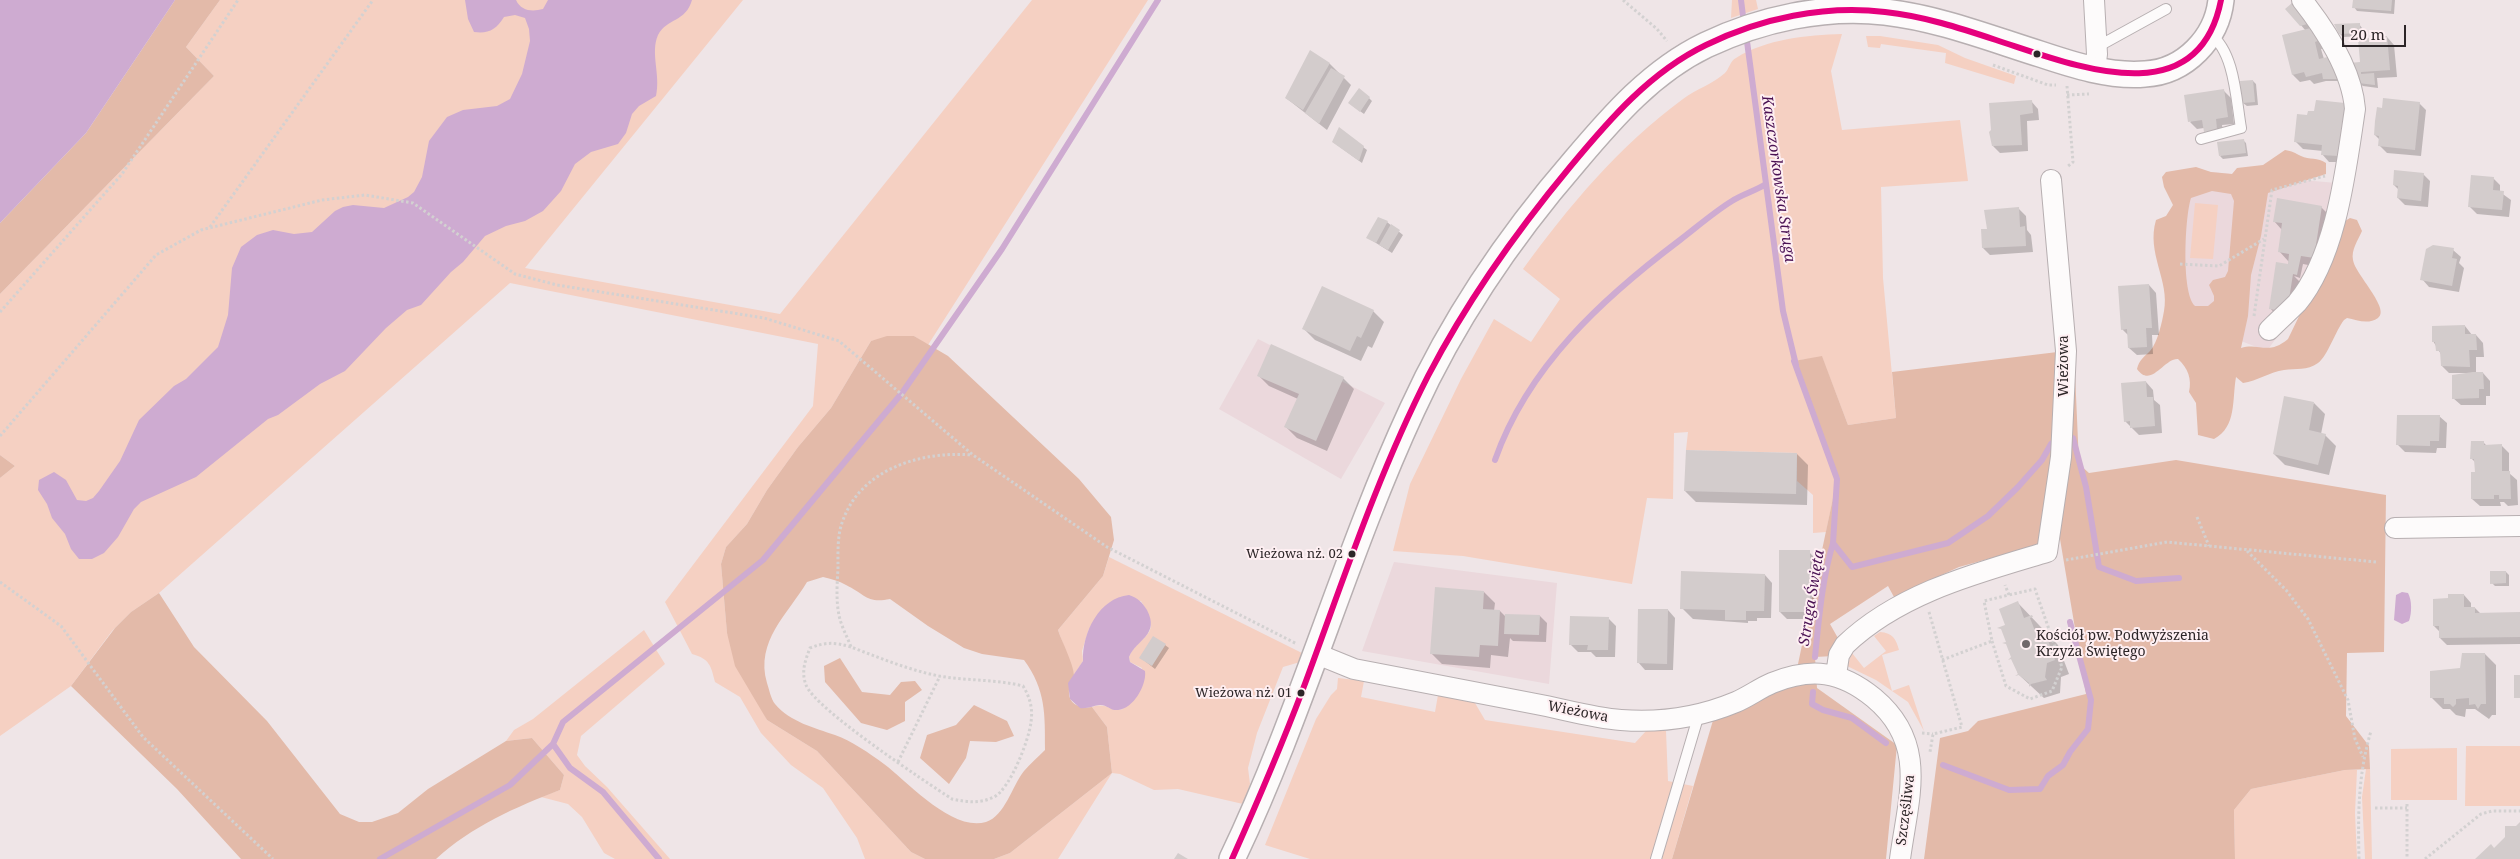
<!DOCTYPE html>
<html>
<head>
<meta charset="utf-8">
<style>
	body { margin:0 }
	#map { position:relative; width:2520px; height:859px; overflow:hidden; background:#efe5e7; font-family:"Noto Serif",serif }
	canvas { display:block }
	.scale { position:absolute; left:2342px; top:25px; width:64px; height:22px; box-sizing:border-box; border:2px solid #2c2527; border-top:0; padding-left:6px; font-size:15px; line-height:18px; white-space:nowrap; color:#2c2527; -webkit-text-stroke:4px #feeff2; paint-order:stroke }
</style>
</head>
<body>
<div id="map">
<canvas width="2520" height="859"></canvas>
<div class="scale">20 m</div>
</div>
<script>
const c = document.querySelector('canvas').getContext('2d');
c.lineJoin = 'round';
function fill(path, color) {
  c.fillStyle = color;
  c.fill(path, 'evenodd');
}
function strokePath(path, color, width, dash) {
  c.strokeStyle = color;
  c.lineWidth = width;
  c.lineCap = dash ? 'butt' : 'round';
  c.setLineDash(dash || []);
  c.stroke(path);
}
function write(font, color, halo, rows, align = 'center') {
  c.font = font + ' "Noto Serif",serif';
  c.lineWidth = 4;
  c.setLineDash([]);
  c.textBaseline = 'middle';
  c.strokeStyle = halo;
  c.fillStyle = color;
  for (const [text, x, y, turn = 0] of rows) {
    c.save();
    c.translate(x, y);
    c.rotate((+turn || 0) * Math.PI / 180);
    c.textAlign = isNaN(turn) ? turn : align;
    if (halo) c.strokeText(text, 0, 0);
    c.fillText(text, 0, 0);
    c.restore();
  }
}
const built = new Path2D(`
	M2188,170l160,14 -32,98 -49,69 -91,-35z
	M1258,339l127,64 -44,76 -122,-70z
	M1394,562l163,21 -8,101 -187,-33z`);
const green = new Path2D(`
	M220,0h523l-218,268 255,46 252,-314h116l-220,345 -14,-9 -43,5 -40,67 -33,39 -31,43 -20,34 -21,23 -5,17 6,69 40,87 50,31 94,101 14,7h-60l-8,-21 -34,-50 -32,-23 -30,-32 -21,-36 -25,-15c-4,-16 -5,-23 -23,-28l-27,-52 148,-196 5,-62 -308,-61 -351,310 -28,19 -19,19 -41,55 -71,50v-258l15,-12 -15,-11v-161l214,-218 -28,-29z
	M1732,0h24l2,9 -27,9z
	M1842,34l-11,37 11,59 118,-10 8,61 -87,6 2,91 13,140 -48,7 -26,-68 -28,4 43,118 -11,53 -13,1v-38l-16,-14v-28l-111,-3 2,-18 -14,1 -1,66 -26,-1 -15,86 -169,-28 -70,-5 17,-67 51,-105 33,-60 37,23 29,-43 -37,-30c46,-63 96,-123 160,-170 13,-10 30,-15 42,-26 4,-4 5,-12 11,-15 30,-19 71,-23 106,-24z
	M1866,36h14l58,9 27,13 51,18 -2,8 -69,-21 1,-10 -65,-9 -1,4 -12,-1z
	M2195,203l23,2 -5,54 -23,-1z
	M1109,557l193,96 -2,9 -17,5 -26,66 -9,35 2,16 -7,20 -65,-15 -24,1 -34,-16 -8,-1 -54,86h-64l16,-6 102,-80 -5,-46 -15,-20c15,-5 18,5 31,2l19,-41 -12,-6 -1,-5c12,-26 35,-18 12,-56l-32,2 -20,26 -7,22 1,10 -9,14 -16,-45 45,-54z
	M644,630l21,34 -84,72 -4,19 8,11 22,21 63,72h-55l-11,-6 -22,-36 -14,-13 -27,-7 19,-7 4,-15 -32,-37 -26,3 8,-11 19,-11z
	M1880,632c13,1 16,7 19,18l-17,5 10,36 17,-6 15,46 -16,-29 -32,-22 -29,-14 5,-13 12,15 22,-17 -12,-15z
	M1338,678l26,3 -3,16 74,15 3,-17 37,8 10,17 150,23 11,-12h20l2,50 25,5 -21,73h-362l-45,-14 51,-126 15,-24 6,-6z
	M2466,746h54v60h-55z
	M2457,748v52h-66v-51z
	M2366,769h4l2,90h-7l-3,-62z
	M2345,770h12l-2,43 2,46h-122l-1,-49 17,-21z`);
const forest = new Path2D(`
	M175,0h45l-34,47 28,29 -214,218v-71l86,-90z
	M2285,150c7,1 10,3 16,6 8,4 17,1 25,7v11l-58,19 -7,43 -10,39 -3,41 -7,32c18,-6 27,8 47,-9l57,-118 5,-3 7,2 5,11c-4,9 -11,19 -9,29 2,14 38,49 25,58 -10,7 -21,2 -31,0l-3,2c-8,10 -17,37 -26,43 -11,8 -22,5 -34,7 -14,2 -27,11 -41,13l-7,-6c-4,22 1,50 -22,62l-16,-4 -2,-32 -7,-11c3,-13 -1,-24 -11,-33 -14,-1 -27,30 -41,10 2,-9 7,-12 13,-18 8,-9 12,-29 14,-40 6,-30 -18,-58 -8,-91l10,-4 7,-11 -9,-18 -2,-10 4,-5 30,-5 15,5 21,2 5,-6 26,-3zM2212,191l19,3 3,7 -6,70 -3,6 -12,3 -4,5 5,11v5l-6,5h-13c-14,-13 -10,-90 -4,-108z
	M887,336h27l34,20 131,123 32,38 3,23 -11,36 -45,54c4,12 15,33 16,45 0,6 -6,12 -5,18 0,12 13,16 23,14l15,20 5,46 -102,80 -16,6h-69l-14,-7 -94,-101 -50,-31 -32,-54 -8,-33 -6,-69 5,-17 21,-23 20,-34 31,-43 33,-39 40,-67zM823,577c8,2 16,4 23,8 19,9 21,19 44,14l38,27 36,22 18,6 42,6c22,30 21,54 21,90 -7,7 -15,14 -21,21 -12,15 -19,45 -38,51 -34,10 -78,-40 -102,-58 -15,-11 -32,-23 -49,-29 -20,-7 -45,-13 -60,-31 -4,-5 -6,-15 -8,-21 -12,-42 21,-69 40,-101z
	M2074,350l5,114 10,9 87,-13 210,35 -2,157 -37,1 -1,63 23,30 1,23 -25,1 -94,19 -17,21 1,49h-311l16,-121 28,-7 10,-10 108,-27 -26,-155 -101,28 -65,30 -6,-11 -58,38 9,16 -5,16 -19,1 2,31 80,57 -11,114h-214l42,-142 80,-34 43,-204 -43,-118 28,-5 26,69 48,-7 -4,-46z
	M0,455l15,11 -15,12z
	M159,593l35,54 73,74 73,93 19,8h13l26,-9 30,-24 78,-48 26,-3 32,37 -4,15c-44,17 -88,36 -124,69h-195l-64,-70 -106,-103 44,-58 16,-16z
	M840,658l22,34 28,3 11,-13 14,-1 7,9 -17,12v19l-18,9 -26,-7 -36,-41 -1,-16z
	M974,705l33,16 7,15 -18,6 -26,-1 -4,17 -17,26 -29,-26 7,-23 29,-10z`);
const water = new Path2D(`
	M0,0h175l-89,133 -86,90z
	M465,0h51c5,11 16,12 27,9l5,-9h144c-6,22 -25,18 -34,35 -8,18 3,40 -2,61l-17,10 -7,8 -6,19 -8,11 -27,8 -16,12 -14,27 -18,20 -18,10 -19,5 -21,10 -22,26 -12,10 -30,33 -14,5 -21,18 -41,43 -25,13 -42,31 -10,4 -72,58 -55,25 -7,7 -16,28 -14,16 -12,6h-13l-8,-10 -6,-15 -13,-16 -5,-14 -9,-14 1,-10 15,-8 12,8 11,20 9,1 7,-3 6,-7 21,-30 19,-41 35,-34 12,-7 32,-32 10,-32 4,-47 9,-21 16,-12 16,-5 21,4 18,-2 23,-21 8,-4 10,-2 31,3 24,-11 6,-5 8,-15 7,-36 18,-24 16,-7 34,-4 13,-7 12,-25 8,-33 -1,-12 -4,-11 -10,-3 -11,2c-8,13 -16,17 -30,15l-6,-13z
	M2402,592l6,1c4,7 4,20 1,28l-7,3 -8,-4 2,-25z
	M1129,595c9,3 13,7 18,15 13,25 -10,29 -18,47l1,5 15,9c2,14 -12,38 -27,39 -8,1 -11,-6 -19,-5 -6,1 -12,4 -19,3l-10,-9 -2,-16 15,-22c-1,-28 16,-63 46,-66z`);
const shadow = new Path2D(`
	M2354,0h41l-1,14 -37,-3 -3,-4z
	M2287,9l26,18 -4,1 17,20 -5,1 3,10 18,22h-16l-12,3 -4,-4 -10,2 -7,-7 -9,-39 22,-5z
	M2359,24l3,4 1,8 -20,1 -3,-3z
	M2387,37l7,8 3,32 -20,1 1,10 -15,-2 -4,-3 2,-20z
	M1311,52l19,12 21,21 -24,45 -41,-32z
	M2253,81l3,3 2,21 -11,1 -4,-3z
	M2224,91l7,7 3,26 -12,1 2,12 -12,2 -8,-11 -7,1 -7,-7z
	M1369,98l3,3 -8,13 -11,-8z
	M2031,101l7,8 1,11 -12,1 1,30 -28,2 -7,-7z
	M2419,103l7,7 -5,46 -34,-3 -8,-8 1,-5 -5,-5z
	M2345,104l7,8 -6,50h-17l-7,-8 1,-3 -20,-2 -8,-8 13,-24 7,-5z
	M2243,140l3,3 2,13 -25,3 -3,-3z
	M1333,142l30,5 4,3 -5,13z
	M2423,174l7,7 -2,26 -23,-2 -7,-7 1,-8 -5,-5z
	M2493,178l7,7v7l11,8 -2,17 -32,-3 -8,-8z
	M2321,207l11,11 -8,50 -21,-4 -3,14 -6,-2 6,6 -23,34 -7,-8 19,-46 -10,-11 3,-21 -8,-9z
	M2019,209l7,7 1,14 4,5 2,17 -43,3 -7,-7 6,-18z
	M1379,219l8,3 16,13 -11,18 -24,-15z
	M2453,250l8,7 -2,6 5,5 -5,24 -30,-5 -7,-8z
	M2149,285l7,8 3,42h-7l1,19 -16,1 -8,-7v-12l-7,-7z
	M1373,311l11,11 -12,26 -4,-2 -7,15 -46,-21 -11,-11z
	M2465,326l7,9h4l7,8 1,14h-8v17l7,-1 7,8v15h-4v9h-25l-8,-7 14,-25h-18l-7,-7v-10l-9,-15z
	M1258,375l85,3 11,11 -27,62 -30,-13 -11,-11 12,-28 -29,-13z
	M2146,382l7,8 1,10 6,5 2,28 -23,2 -14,-14z
	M2314,403l11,11 -4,20 4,1 11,11 -7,29 -44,-10 -11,-11z
	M2439,416l8,7 -1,25h-9l-1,5 -31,-1 -8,-8z
	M2483,442l4,4h15l7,7v20l8,7 1,25 -10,1 -4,-4h-4l1,4h-21l-8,-7 4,-36 -5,-5z
	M1797,454l11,11 -1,40 -111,-3 -11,-11z
	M1809,552l7,7v60h-29l-7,-7z
	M2506,572l3,3v11h-14l-3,-3z
	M1765,575l7,8 -1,35h-14v3h-9v2l-55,-4 -11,-11z
	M1484,592l11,11 -1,8h6l6,6 34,-1 7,7 -1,19 -33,-1 -3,-3 -2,19 -17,-2 -1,13 -48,-4 -11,-11z
	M2464,595l7,8v5h4l6,6 39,-1v31l-73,1 -7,-7v-6l-6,-6 15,-26z
	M2018,603l40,42 11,29 -8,3 -1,16 -16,5 -26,-24 -12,-49z
	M1668,610l7,8 -2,52h-28l-7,-8z
	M1609,619l7,7 -1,31h-19l-5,-5h-13l-8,-8z
	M1165,645l4,3 -14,21 -14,-11z
	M2485,654l11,11v50h-4l-3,4 -14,-10h-9l-1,8 -9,-2 -6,-6h-7l-11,-11 30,-29z`);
const stream = new Path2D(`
	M1741,0l3,24
	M1746,34l37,277 13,54
	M1794,361l43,118 -4,64 19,24 96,-24 40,-27 30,-29 24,-27 9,-16 12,-9 10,3 13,49 13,80 37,14 43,-3
	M1495,460c33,-94 108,-162 185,-220 17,-13 34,-28 52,-39 11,-7 23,-10 34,-17
	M1815,657c4,-39 7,-77 18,-114
	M1813,692l-1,12 11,6 29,8 34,25
	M1943,765l66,25 31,-1 8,-13 15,-11 7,-13 18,-23 3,-29 -21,-78
	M380,859l130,-74 43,-41
	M659,859l-56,-67 -33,-24 -17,-24 10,-22 200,-162 139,-167 100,-144 156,-249`);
const building = new Path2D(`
	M2353,0h39l-1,11 -39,-3z
	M2292,3l19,20 -11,3 -15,-17z
	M2360,23v10l-21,1 -5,-10z
	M2311,28l2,6 5,-2 2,8 -5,2 4,17 13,-3 7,23h-16l-1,-6 -16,4 -2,-5 -12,3 -10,-40z
	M2387,36l3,34 -29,2v2l13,-1 1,12 -17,-2 -9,-20 11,-1 -2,-23z
	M1310,50l20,13 -27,47 -18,-12z
	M1331,68l14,8 -26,48 -14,-11z
	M2253,80l2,22 -13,1 -2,-22z
	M1359,88l11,9 -10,15 -12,-9z
	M2224,89l4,28 -12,2 1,11 -13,2 -2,-12 -14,2 -4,-27z
	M2383,98l37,4 -5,48 -37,-4 1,-10 -5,-1 1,-14 2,-14 5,1z
	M2032,100l1,13 -13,2 2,30 -30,1 -3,-14 2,-2 -2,-27z
	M2316,100l29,3 -6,53 -18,-1 1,-10 -28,-3 3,-28 10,1 1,-4h6z
	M1339,127l25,19 -5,15 -27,-19z
	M2244,139l2,14 -27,3 -2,-14z
	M2394,170l30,3 -3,28 -24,-3 1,-12 -5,-1z
	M2471,175l23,2 -1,13 11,1 -2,19 -34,-3z
	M2277,198l45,8 -8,52 -13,-2 -4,19 -4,-1 -5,32 -6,5 -13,-2 7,-47 12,2 1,-10 -11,-2 4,-29 -9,-1z
	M2019,207l1,20 5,-1 1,20 -44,2 -1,-19h6l-3,-19z
	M1378,217l10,4 -12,22 -10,-5z
	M1391,224l9,6 -12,20 -9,-5z
	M2433,245l21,3 -2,10 5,1 -5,27 -32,-6 6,-31z
	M2149,284l3,44h-6l1,19 -19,1 -1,-19 -6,1 -3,-44z
	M1322,286l52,24 -13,28 -4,-2 -7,15 -48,-22z
	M2465,325v9h11l1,16h-8l1,17 -29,-1 -1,-15h-4l-1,-9h-3v-16z
	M1271,344l73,33 -28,64 -32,-14 15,-33 -42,-18z
	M2473,372h10l1,17h-5v9l-27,1v-24z
	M2146,381l1,16h6l2,29 -25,2v-7l-6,1 -3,-39z
	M2284,396l30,6 -5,28 17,4 -8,31 -45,-11z
	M2397,415h43l-1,26h-9v5l-34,-1z
	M2471,441h13v4l18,-1v27h8l1,28h-12v-4h-5v4h-23v-27h4l-1,-13h-4z
	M1686,450l111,3 -1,41 -112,-3z
	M1779,550h31v62h-31z
	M1681,571l84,3 -1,37h-18v9h-21v-10l-45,-1z
	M2490,571h16v12l-16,1z
	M1435,587l49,4 -1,18 17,1 -2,36 -18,-1 -1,12 -49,-3z
	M2448,594h16v13h11v6l45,-1v25l-81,1v-12h-6v-27l15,-1z
	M2018,601l6,17 8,-3 1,2 -3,1 5,13 9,-2 11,31 -8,3 -2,14 2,3 -16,4 -2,3v-4l-10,-8 -4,1 3,-2 -7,-15 -3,1 3,-3 -5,-13 -4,-1 4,-1 -5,-13 -4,-1 8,-3 -6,-16z
	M1638,609h30l-1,55 -30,-1z
	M1505,614l35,1 -1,20 -35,-1z
	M1570,616l39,1 -1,33h-21l1,-5h-19z
	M1153,636l13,8 -14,22 -13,-8z
	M2462,653h23l1,51h-5l-3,5 -3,-5 -6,1v-7l-13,1v5l-3,3 -3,-3h-6v-6h-14v-27l30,-3z
	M2514,675h6v23h-6z
	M2520,822v37h-45l16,-15 3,4 11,-11v-11h11z
	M1178,853l10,6h-14z`);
const path = new Path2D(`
	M1623,0l34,29 10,12
	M1993,65l55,20h8
	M2067,86l6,76 -6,5
	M2067,95l22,-1
	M210,227l163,-227
	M2180,264l39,2 45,-27
	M0,312l122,-138 116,-174
	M2254,316l18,-126 53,-14
	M0,436l156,-181 45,-25 121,-30 43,-5 48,8 102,71 42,11 207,33 75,23 134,114 134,92 190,97
	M2197,517l12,29
	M2247,551l39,39 22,29 40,81 7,39 8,18
	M2066,560l101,-18 209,20
	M0,582l61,44 82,111 130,122
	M1929,612l33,115 -29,7 -3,18
	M1992,641l14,45 24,13 22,-8 10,-24 -27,-78 -26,6
	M851,647c-16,-5 -26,-5 -41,1 -5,13 -9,24 -4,37 9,24 120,97 146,114 15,3 27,5 42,-2 16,-8 35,-57 37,-75 2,-13 -1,-25 -8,-36 -28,-7 -56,-5 -84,-10 -30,-6 -59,-18 -88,-29 -4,-11 -10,-21 -12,-32 -3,-14 -2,-31 -1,-46 0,-16 -1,-34 5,-49 19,-52 79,-69 129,-65
	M1942,660l50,-19 -8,-40 25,-6 -4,-10
	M1922,733l11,1
	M898,762l42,-86
	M2407,804v55
	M2375,808h32
	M2359,859c-1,-46 -1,-84 12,-128
	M2425,859l56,-45 11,-3h28`);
const service = new Path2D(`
	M2097,47l69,-38
	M2201,139l40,-11c-5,-28 -6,-76 -31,-94
	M1656,859l43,-145`);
const minor = new Path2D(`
	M2094,0l3,54 -2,16
	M2269,330c9,-9 19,-18 28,-27 40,-48 49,-135 58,-194 -3,-38 -30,-80 -53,-109
	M2395,528l125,-2
	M1317,654l37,15c60,11 121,23 182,35 27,5 57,14 85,16 38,3 79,-3 115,-18 12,-5 24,-14 36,-19 40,-16 69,-12 102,15 55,46 34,100 26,161
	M1836,675l3,-20 6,-10c54,-52 132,-72 202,-93l14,-95 5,-106 -15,-171`);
const tertiary = new Path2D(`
	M1232,859c70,-146 112,-302 180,-449 41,-90 98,-174 163,-249 38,-45 77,-90 131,-116 55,-26 118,-40 179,-33 53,6 104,26 155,42 33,11 70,23 105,20 40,-2 72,-36 76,-74`);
const bus1 = new Path2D(`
	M1232,859c25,-56 49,-112 71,-170 39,-105 74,-213 125,-313 39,-75 88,-144 142,-209 39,-47 80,-95 136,-122 55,-27 118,-40 179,-33 38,4 75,16 111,28 75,24 202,78 225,-40`);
const markers = [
	[2037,54,4.5,"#2c2527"],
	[1352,554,4.5,"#2c2527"],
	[2026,644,5,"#70686a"],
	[1301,693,4.5,"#2c2527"]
];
const busNames = [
	["Wieżowa nż. 02",1343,554],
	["Wieżowa nż. 01",1292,693]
];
const streetNames = [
	["Wieżowa",2064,366,-90],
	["Wieżowa",1578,712,11],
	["Szczęśliwa",1906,810,-83]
];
const poiNames = [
	["Kościół pw. Podwyższenia",2036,636],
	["Krzyża Świętego",2036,652]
];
const waterNames = [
	["Kaszczorkowska Struga",1778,179,82],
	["Struga Święta",1812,598,-81]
];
fill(built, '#ebd8dc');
fill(green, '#f5d0c2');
fill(forest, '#e3baa9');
fill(water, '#ceabd1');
fill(shadow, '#0003');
strokePath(stream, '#ceabd1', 6);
fill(building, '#d3cccc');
strokePath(service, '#b7afb1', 12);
strokePath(minor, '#b7afb1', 22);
strokePath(tertiary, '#b7afb1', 28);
strokePath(path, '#d3d1d1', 3, [2.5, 2.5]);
strokePath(service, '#fdfbfb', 10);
strokePath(minor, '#fdfbfb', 20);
strokePath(tertiary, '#fdfbfb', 25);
strokePath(bus1, '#e5007d', 6);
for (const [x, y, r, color] of markers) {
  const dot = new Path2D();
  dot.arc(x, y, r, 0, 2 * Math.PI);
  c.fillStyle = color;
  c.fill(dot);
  strokePath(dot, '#feeff2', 2);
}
write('13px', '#2c2527', '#feeff2', busNames, 'right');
write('14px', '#2c2527', '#feeff2', streetNames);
write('14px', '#2c2527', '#feeff2', poiNames, 'left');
write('italic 15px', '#4b1254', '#feeff2', waterNames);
</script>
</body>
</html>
